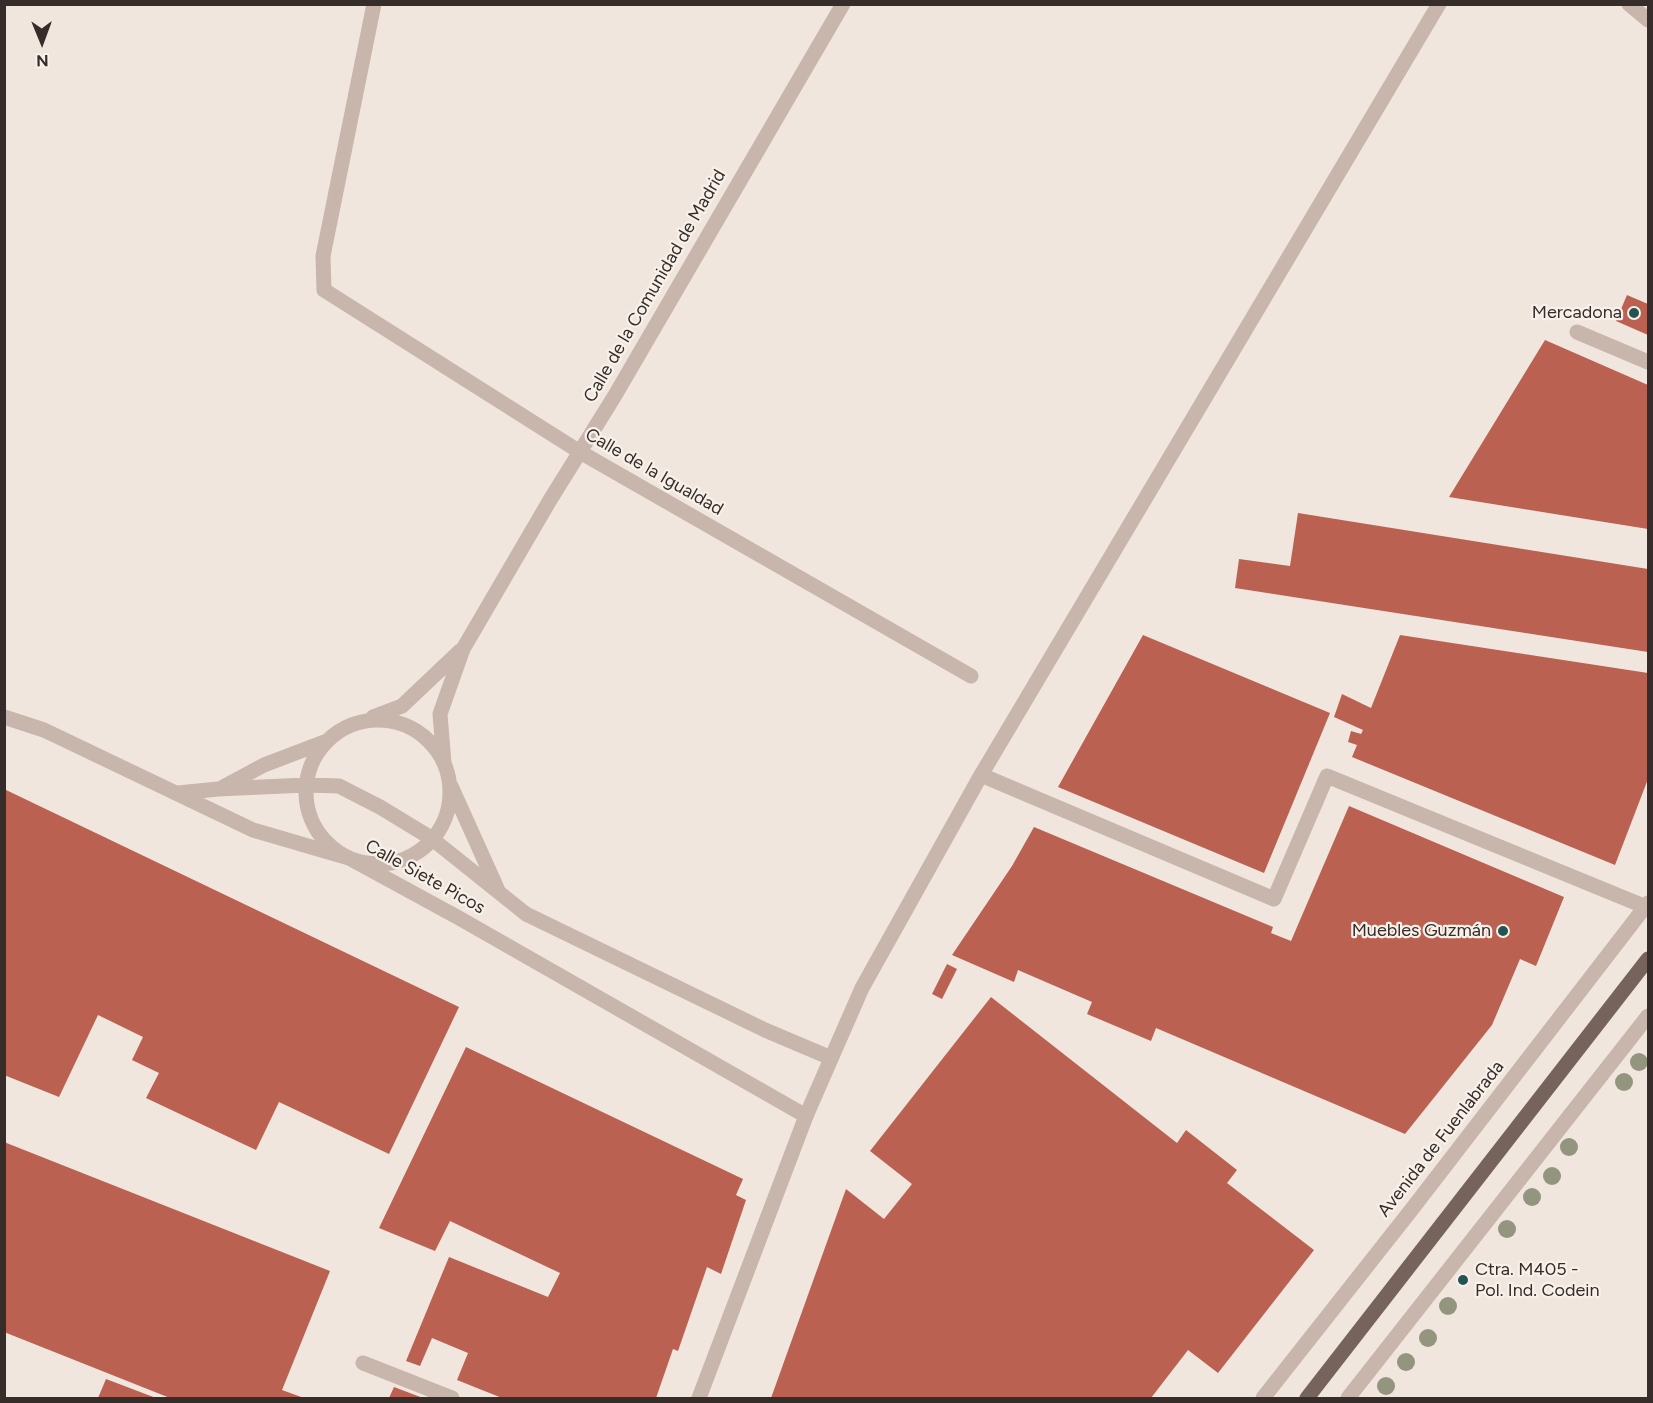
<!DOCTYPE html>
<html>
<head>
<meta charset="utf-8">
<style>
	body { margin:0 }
	#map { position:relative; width:1653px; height:1403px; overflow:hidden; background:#f0e6de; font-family:Figtree,sans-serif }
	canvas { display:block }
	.frame { position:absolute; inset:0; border:6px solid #362c2a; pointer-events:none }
	.north { position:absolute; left:12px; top:12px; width:60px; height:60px; -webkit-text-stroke:4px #f8f1ea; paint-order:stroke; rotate:179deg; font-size:16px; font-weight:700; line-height:24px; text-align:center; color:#362c2a }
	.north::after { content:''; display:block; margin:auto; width:21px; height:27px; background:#362c2a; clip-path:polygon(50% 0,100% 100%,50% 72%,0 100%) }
</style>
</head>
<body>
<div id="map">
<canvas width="1653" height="1403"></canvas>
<div class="frame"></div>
<div class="north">N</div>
</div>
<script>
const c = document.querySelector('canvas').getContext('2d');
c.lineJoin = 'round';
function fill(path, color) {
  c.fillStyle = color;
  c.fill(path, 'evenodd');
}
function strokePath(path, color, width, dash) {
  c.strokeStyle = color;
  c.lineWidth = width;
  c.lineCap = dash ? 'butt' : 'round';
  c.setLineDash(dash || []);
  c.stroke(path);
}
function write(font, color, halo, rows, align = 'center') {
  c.font = font + ' Figtree,sans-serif';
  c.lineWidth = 4.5;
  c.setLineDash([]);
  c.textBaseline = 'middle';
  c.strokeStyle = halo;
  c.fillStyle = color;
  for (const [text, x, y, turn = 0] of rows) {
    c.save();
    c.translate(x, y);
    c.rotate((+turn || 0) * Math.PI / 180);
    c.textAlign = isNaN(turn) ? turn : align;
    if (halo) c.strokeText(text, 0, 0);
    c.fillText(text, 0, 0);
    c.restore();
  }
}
const building = new Path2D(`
	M1627,295l21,9v31l-32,-14z
	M1545,340l103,45v144l-199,-32z
	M1298,513l350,56v83l-413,-64 4,-29 51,7z
	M1143,635l187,78 -66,160 -206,-86z
	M1400,635l248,38v106l-33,86 -263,-108 5,-12 -9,-3 3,-11 10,3 2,-4 -29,-13 8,-23 29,14z
	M4,789l455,218 -70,147 -110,-52 -23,48 -110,-52 13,-25 -27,-13 11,-23 -45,-22 -39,82 -55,-22z
	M1349,806l215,91 -28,69 -16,-7 -28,66 -87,109 -249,-106 -5,13 -64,-27 5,-12 -74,-32 -4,12 -62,-27 60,-89 22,-39 239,100 -2,6 20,8z
	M947,964l10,5 -15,30 -10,-5z
	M991,997l186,146 9,-13 51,40 -10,13 87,67 -96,123 -30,-23 -37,48h-380l75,-209 38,30 28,-35 -42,-33z
	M466,1047l277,132 -7,16 10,5 -25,74 -14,-7 -29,84 -5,-2 -17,49h-154l-45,-18 11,-27 -36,-15 -12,28 -14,-5 43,-104 99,40 12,-24 -110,-52 -15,30 -56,-23z
	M4,1142l326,129 -48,119 22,8h-134l-166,-66z
	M106,1379l50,19h-58z
	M394,1387l29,11h-34z`);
const service = new Path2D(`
	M1439,4l-458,771 293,124 53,-123 319,131
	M806,1116l56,-128 119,-213
	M363,1363l89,35`);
const minor = new Path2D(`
	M374,4l-51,252 1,34 256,162 391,224
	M1629,4l19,16
	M1577,332l71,30
	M4,717l40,13 209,100 96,28 110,60 347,198 -107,282
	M373,717l29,-11 58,-55
	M306 792a72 72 0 1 1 144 0a72 72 0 1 1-144 0Z
	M444,763l-4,-49 23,-65 87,-149 64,-103 229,-393
	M451,786l46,102
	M223,787l41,-22 63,-24
	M178,793l40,-4 88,-4 33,1 41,21 51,31 95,76 239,116 66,28
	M1263,1398l149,-189 236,-306
	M1348,1398l300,-382`);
const primary = new Path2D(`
	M1307,1398l341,-439`);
const trees = [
	[1639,1062],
	[1624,1082],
	[1569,1147],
	[1552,1176],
	[1532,1197],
	[1507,1229],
	[1448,1306],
	[1428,1338],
	[1406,1362],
	[1386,1386]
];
const markers = [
	[1634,313,6,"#235453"],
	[1503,931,6,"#235453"],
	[1463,1280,6,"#235453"]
];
const streetNames = [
	["Calle de la Comunidad de Madrid",655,286,-60],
	["Calle de la Igualdad",654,472,30],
	["Calle Siete Picos",425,877,29],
	["Avenida de Fuenlabrada",1441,1139,-52]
];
const poiNames = [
	["Mercadona",1622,313],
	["Muebles Guzmán",1491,931],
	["Ctra. M405 -",1475,1270,"left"],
	["Pol. Ind. Codein",1475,1291,"left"]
];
fill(building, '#bb6151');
strokePath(service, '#c8b5ab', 15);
strokePath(minor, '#c8b5ab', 15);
strokePath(primary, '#76635c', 15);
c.fillStyle = '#94957e';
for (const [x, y] of trees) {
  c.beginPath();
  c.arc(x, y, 9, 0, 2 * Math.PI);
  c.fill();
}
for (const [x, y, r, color] of markers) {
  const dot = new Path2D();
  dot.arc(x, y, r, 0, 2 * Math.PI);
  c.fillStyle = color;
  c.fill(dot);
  strokePath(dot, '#f8f1ea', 2);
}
write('18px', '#362c2a', '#f8f1ea', streetNames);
write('18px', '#362c2a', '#f8f1ea', poiNames, 'right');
</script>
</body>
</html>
